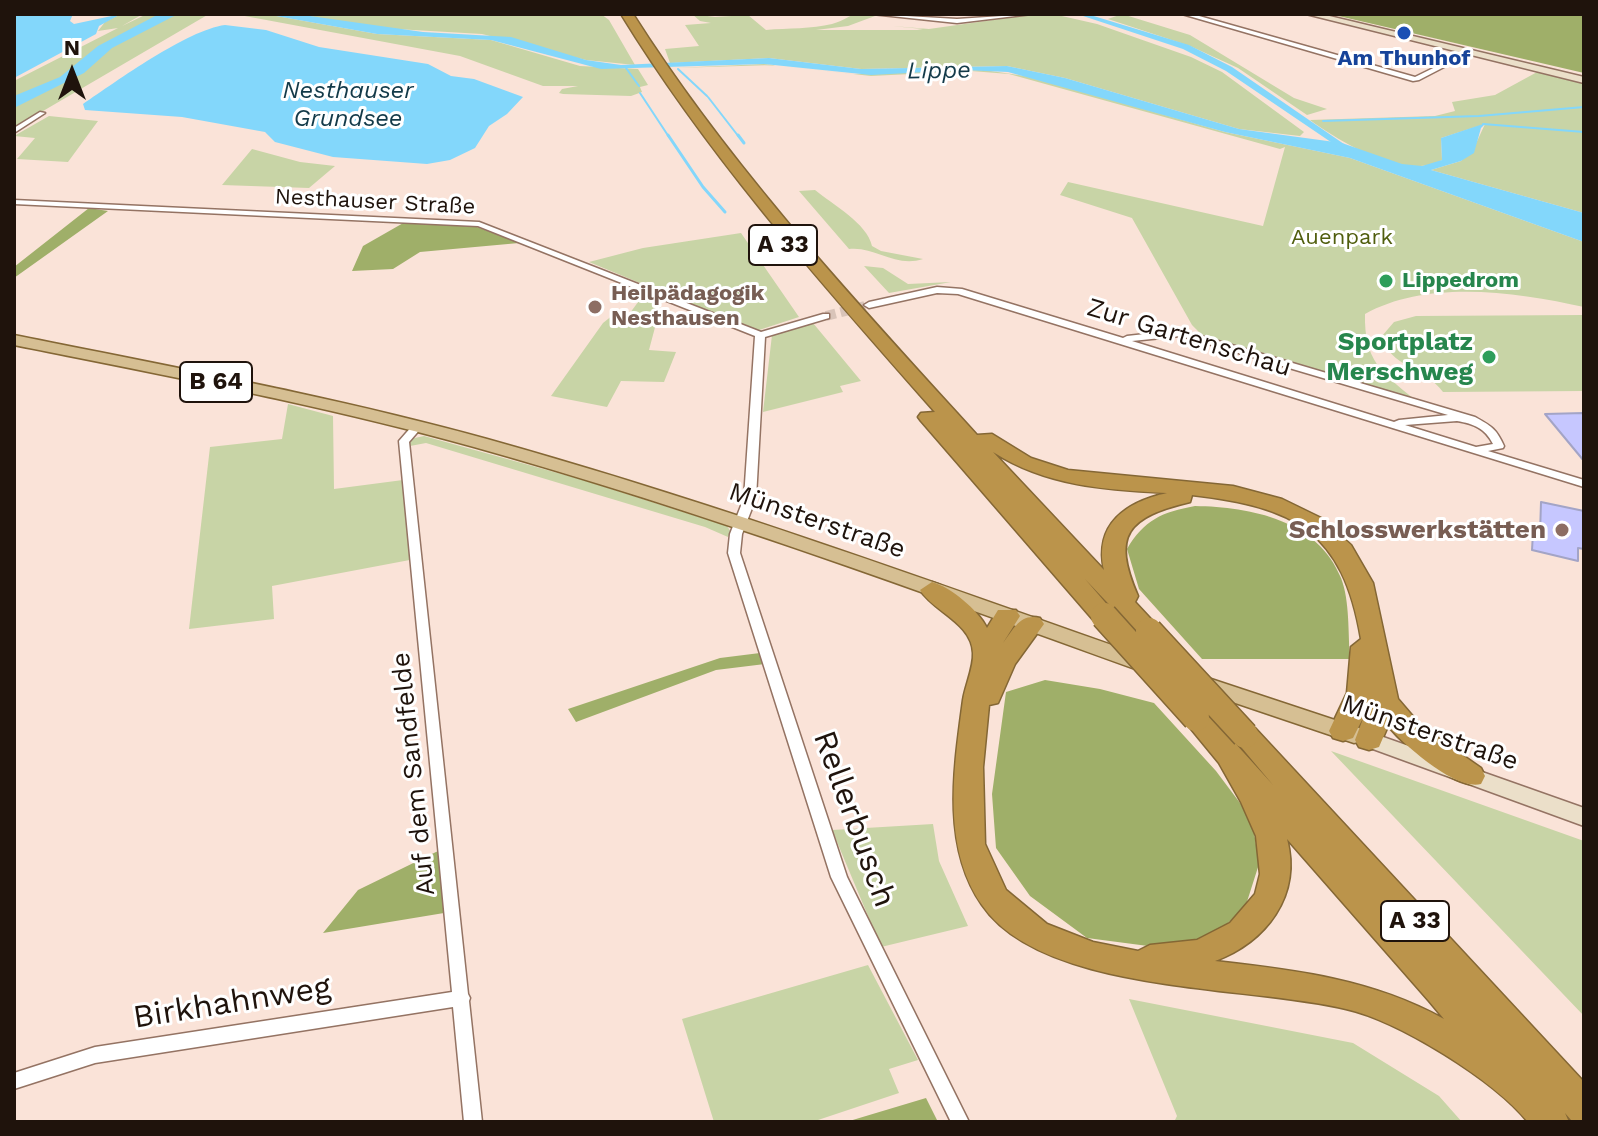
<!DOCTYPE html>
<html>
<head>
<meta charset="utf-8">
<style>
	body { margin:0 }
	#map { position:relative; width:1598px; height:1136px; overflow:hidden; background:#fae3d8; font-family:"Work Sans",sans-serif }
	canvas { display:block }
	.frame { position:absolute; inset:0; border:16px solid #1f130c; pointer-events:none }
	.north { position:absolute; left:32px; top:32px; width:80px; height:80px; -webkit-text-stroke:6px #fff; paint-order:stroke; rotate:0deg; font-size:22px; font-weight:700; line-height:32px; text-align:center; color:#1f130c }
	.north::after { content:''; display:block; margin:auto; width:28px; height:36px; background:#1f130c; clip-path:polygon(50% 0,100% 100%,50% 72%,0 100%) }
</style>
</head>
<body>
<div id="map">
<canvas width="1598" height="1136"></canvas>
<div class="frame"></div>
<div class="north">N</div>
</div>
<script>
const c = document.querySelector('canvas').getContext('2d');
c.lineJoin = 'round';
function fill(path, color) {
  c.fillStyle = color;
  c.fill(path, 'evenodd');
}
function strokePath(path, color, width, dash) {
  c.strokeStyle = color;
  c.lineWidth = width;
  c.lineCap = dash ? 'butt' : 'round';
  c.setLineDash(dash || []);
  c.stroke(path);
}
function write(font, color, halo, rows, align = 'center') {
  c.font = font + ' "Work Sans",sans-serif';
  c.lineWidth = 6;
  c.setLineDash([]);
  c.textBaseline = 'middle';
  c.strokeStyle = halo;
  c.fillStyle = color;
  for (const [text, x, y, turn = 0] of rows) {
    c.save();
    c.translate(x, y);
    c.rotate((+turn || 0) * Math.PI / 180);
    c.textAlign = isNaN(turn) ? turn : align;
    if (halo) c.strokeText(text, 0, 0);
    c.fillText(text, 0, 0);
    c.restore();
  }
}
const green = new Path2D(`
	M121,14h22l-21,12 25,-12h62l-195,114v-47l104,-53 -20,3 7,-9z
	M234,14h31l112,20 114,6 89,26 58,3 10,16 -8,2 2,5 -11,4 -68,-2 -4,-1 3,-4 16,-3h-35l-83,-30z
	M297,14h304l8,6 26,45 -49,-5 -104,-26 -103,-6z
	M692,14l23,3 33,-2 18,15c22,-2 46,-1 66,-6 17,-4 21,-16 43,-8l-27,10 -32,4h101l6,-1 -31,-3 37,3 106,-15h18l44,10 94,33 31,15 82,60 -4,4 -61,-7 -174,-51 -58,-12 -146,3 -92,-11 -99,5 -5,-14 34,-3 -14,-21 26,-2 -11,-2z
	M1122,14l68,21 104,63 33,11 -20,6 -69,-47 -48,-22 -82,-27z
	M764,64l90,10 130,-4 48,7 193,55 125,26 234,84v65c-67,-15 -157,-28 -219,7 -1,46 16,58 49,85l-209,-61 -13,-13 -60,-107 -72,-23 8,-13 195,44 22,-79 -5,2 -271,-75 -38,-3 -100,5 -98,-11 -99,3z
	M1539,71l45,12v130l-153,-43 30,-9 12,-11 12,-26 -44,14 1,22c-37,21 -102,-18 -132,-40l125,-4 20,-5 -3,-9 43,-7z
	M49,116l49,5 -30,41 -51,-3 18,-21 -21,-2z
	M252,149l48,13 35,4 -26,22 -87,-3z
	M815,190c18,15 52,33 57,56l9,5 42,8c-28,9 -48,-13 -74,-10l-50,-58z
	M741,233l58,84 -43,14 -167,-69 54,-14z
	M864,266l19,2 25,16 43,-2 -62,11z
	M644,294l18,7 -13,49 27,2 -12,30 -43,-1 -14,26 -56,-11 52,-73 10,-8 14,2z
	M1584,315v76l-141,1c-17,-24 -54,-25 -61,-56l12,-14 22,-6z
	M813,323l48,58 -21,5 3,6 -80,20 9,-77 5,-4z
	M288,404l45,12 1,73 69,-9 12,79 -143,27 2,33 -85,10 21,-182 72,-8z
	M424,436l159,44 144,46 4,6 -3,5 -23,-10 -279,-84 -16,3v-7z
	M1331,751l253,90v175z
	M933,824l6,37 29,65 -87,21 -49,-117z
	M868,965l50,95 -29,9 10,24 -87,29h-98l-32,-103z
	M1129,999l224,44 86,53 23,26h-288l3,-6z`);
const forest = new Path2D(`
	M1330,14h254v59z
	M89,208l19,3 -94,67v-11z
	M405,222l72,5 42,16 -99,9 -27,17 -41,2 11,-25z
	M1195,506c56,1 123,14 146,72 9,23 7,56 9,81h-148l-63,-70 -12,-40c17,-29 35,-37 68,-43z
	M760,653l5,11 -49,6 -140,52 -8,-13 152,-51z
	M1045,680l55,9 54,14 62,68 36,48 7,45 -14,44 -25,22 -28,12 -44,4 -61,-8 -57,-42 -34,-48 -4,-54 14,-102z
	M438,851l6,62 -121,20 35,-43z
	M926,1098l12,24h-92z`);
const water = new Path2D(`
	M14,14h59l-3,7 4,3 47,-10 -22,12 -3,8 -82,44z
	M159,14h19l-66,34 -28,25 -70,35v-12l46,-19 38,-31z
	M265,14h31l127,18 88,5 75,23 35,5 148,-7 92,11 146,-3 58,12 174,51 103,14 60,21 20,2 20,-6 -1,-22 45,-15 -5,5 -7,25 -13,8 -30,9 153,43v29l-234,-84 -125,-26 -217,-60 -44,-2 -93,5 -107,-11 -163,5 -110,-29 -114,-6z
	M225,25l41,5 53,17 109,17 23,12 23,3 49,18 -16,17 -18,12 -14,22 -25,12 -23,4 -94,-7 -58,-15 -10,-10 -83,-15 -97,-7 -2,-6c34,-23 104,-74 142,-79z`);
const streamFar1 = new Path2D(`
	M626,68l13,18
	M678,69l29,27
	M640,93l29,44
	M708,97l31,40
	M1323,121l156,-5 105,-9
	M1483,124l101,8`);
const stream = new Path2D(`
	M668,135l35,52 22,25
	M738,135l6,8`);
const canal = new Path2D(`
	M1077,14h10l102,31 43,22 125,86 -7,2 -124,-84 -43,-22z`);
const building = new Path2D(`
	M1584,413v48l-39,-47z
	M1541,502l43,9v38l-6,-1v13l-46,-11 1,-17 7,1z`);
const streetTunnelFar1 = new Path2D(`
	M857,308l12,-3`);
const streetTunnel = new Path2D(`
	M826,316l39,-10`);
const street = new Path2D(`
	M872,14l85,5 75,-5 -75,9z
	M1182,14h10l223,63 53,-26 5,1 -54,28 -6,1z
	M40,112l5,1 -31,20v-5z
	M14,200l465,22 282,110 62,-18h6v4l-64,19 -9,161 -14,36 -2,19 107,324 122,245h-18l-120,-245 -103,-324 2,-19 14,-36 11,-162 -277,-110 -464,-22z
	M937,287l25,2 161,49 4,-2 54,-6 294,87c16,9 21,11 29,29l-1,2 -15,3 96,29v7l-626,-193 -21,-1 -68,15 -5,-3 5,-3zM1181,336l267,79 -49,5 -5,2 -262,-81zM1457,421c17,3 28,7 36,23l-17,3 -71,-22z
	M417,424l5,3 -13,15 59,552 2,4 -1,3 13,121h-18l-11,-115 -358,56 -81,26v-16l81,-26 357,-55 -53,-551 14,-16z`);
const secondary = new Path2D(`
	M1306,14h15l263,63v6z
	M1369,732l215,76v18l-222,-81 -3,-5 3,-5z`);
const primary = new Path2D(`
	M14,335c158,32 317,61 473,104 226,63 446,143 667,221l3,5 -3,5h-16c-219,-79 -439,-160 -664,-223 -151,-42 -306,-71 -460,-102z
	M1199,675l163,54 4,6 -4,6 -8,2 -163,-55 -3,-5 3,-5z`);
const highway = new Path2D(`
	M621,14h12c97,153 222,287 344,421l15,-1 39,24 37,12 165,16 49,13 39,19 30,27 22,38 25,116 24,28 59,41 4,8 -4,8c-25,7 -77,-39 -93,-58l-9,21 -10,3 -10,-3 -4,-7 9,-24 -11,22 -10,3 -10,-3 -4,-7 18,-38 4,-46 10,-8c-18,-108 -66,-132 -169,-144l-2,7c-62,15 -79,32 -52,94l-3,6 27,29 -4,6h-18l-55,-58 32,37 -4,6h-18l-174,-201 -3,-4 3,-4 14,-1c-112,-127 -225,-253 -314,-398zM993,452c53,34 113,38 174,41 -41,9 -73,31 -63,77z
	M932,582c19,5 46,28 55,46l11,-18h18l4,6 -17,27c11,-14 17,-30 37,-25l4,6 -29,40 -17,39 -9,2 -6,62 2,77 21,46 41,34 46,18 45,9 12,-6 47,-5 33,-17 25,-29 5,-20 -4,-38 -15,-34 -22,-39 -37,-45 4,-7 10,-3 10,3 67,74 -42,-50 4,-7 10,-3 10,3 329,354v40l-13,-2 -6,-7 4,9h-41c-34,-42 -129,-101 -182,-113 -98,-24 -304,-15 -364,-104 -41,-59 -28,-138 -19,-205 2,-14 11,-33 10,-47 -1,-30 -39,-41 -53,-63zM1287,839l142,162 15,18c-72,-40 -149,-49 -229,-58 51,-19 87,-65 72,-122z`);
const highwayBridge = new Path2D(`
	M1104,616l92,102
	M1149,631l96,104`);
const markers = [
	[1404,33,8,"#1a4fb4"],
	[1386,281,8,"#2e9e5b"],
	[595,307,8,"#8d6e63"],
	[1489,357,8,"#2e9e5b"],
	[1562,530,8,"#8d6e63"]
];
const farTransitnames = [
	["Am Thunhof",1404,59]
];
const farStreetnames = [
	["Nesthauser Straße",375,202,3]
];
const farParknames = [
	["Auenpark",1342,238]
];
const farLeisurenames = [
	["Lippedrom",1402,281]
];
const farEducationnames = [
	["Heilpädagogik",611,294],
	["Nesthausen",611,319]
];
const farWaternames = [
	["Lippe",939,71,-1],
	["Nesthauser",348,91],
	["Grundsee",348,119]
];
const shields = [
	[783,245,68],
	[216,382,72],
	[1415,921,68]
];
const shieldNames = [
	["A 33",783,245],
	["B 64",216,382],
	["A 33",1415,921]
];
const streetNames = [
	["Zur Gartenschau",1189,338,17],
	["Münsterstraße",817,521,19],
	["Münsterstraße",1430,733,19],
	["Auf dem Sandfelde",414,774,-96]
];
const leisureNames = [
	["Sportplatz",1473,342],
	["Merschweg",1473,372]
];
const educationNames = [
	["Schlosswerkstätten",1546,530]
];
const nearStreetnames = [
	["Rellerbusch",854,819,70],
	["Birkhahnweg",232,1003,-9]
];
fill(green, '#c8d4a6');
fill(forest, '#9faf69');
fill(water, '#83d7fb');
strokePath(streamFar1, '#83d7fb', 2);
strokePath(stream, '#83d7fb', 3);
fill(canal, '#83d7fb');
fill(building, '#c6c7ff');
strokePath(building, '#a3a4c6', 2);
strokePath(streetTunnelFar1, '#d9c4b9', 8, [8, 4]);
strokePath(streetTunnel, '#d9c4b9', 10, [10, 5]);
strokePath(street, '#947363', 3);
strokePath(secondary, '#947363', 3);
strokePath(primary, '#846735', 3);
strokePath(highway, '#846735', 3);
fill(street, '#fff');
fill(secondary, '#ebdfc9');
fill(primary, '#d6bf93');
fill(highway, '#bb944b');
strokePath(highwayBridge, '#846735', 29, []);
strokePath(highwayBridge, '#bb944b', 26);
for (const [x, y, r, color] of markers) {
  const dot = new Path2D();
  dot.arc(x, y, r, 0, 2 * Math.PI);
  c.fillStyle = color;
  c.fill(dot);
  strokePath(dot, '#fff', 3);
}
write('bold 22px', '#164399', '#fff', farTransitnames);
write('22px', '#1f130c', '#fff', farStreetnames);
write('22px', '#505e0e', '#fff', farParknames);
write('bold 22px', '#27864d', '#fff', farLeisurenames, 'left');
write('bold 22px', '#785e54', '#fff', farEducationnames, 'left');
write('italic 24px', '#133a49', '#fff', farWaternames);
for (const [x, y, w] of shields) {
  const box = new Path2D();
  box.roundRect(x - w / 2, y - 20, w, 40, 6);
  c.fillStyle = '#fff';
  c.fill(box);
  strokePath(box, '#1f130c', 2);
}
write('bold 24px', '#1f130c', null, shieldNames);
write('26px', '#1f130c', '#fff', streetNames);
write('bold 26px', '#27864d', '#fff', leisureNames, 'right');
write('bold 26px', '#785e54', '#fff', educationNames, 'right');
write('32px', '#1f130c', '#fff', nearStreetnames);
</script>
</body>
</html>
